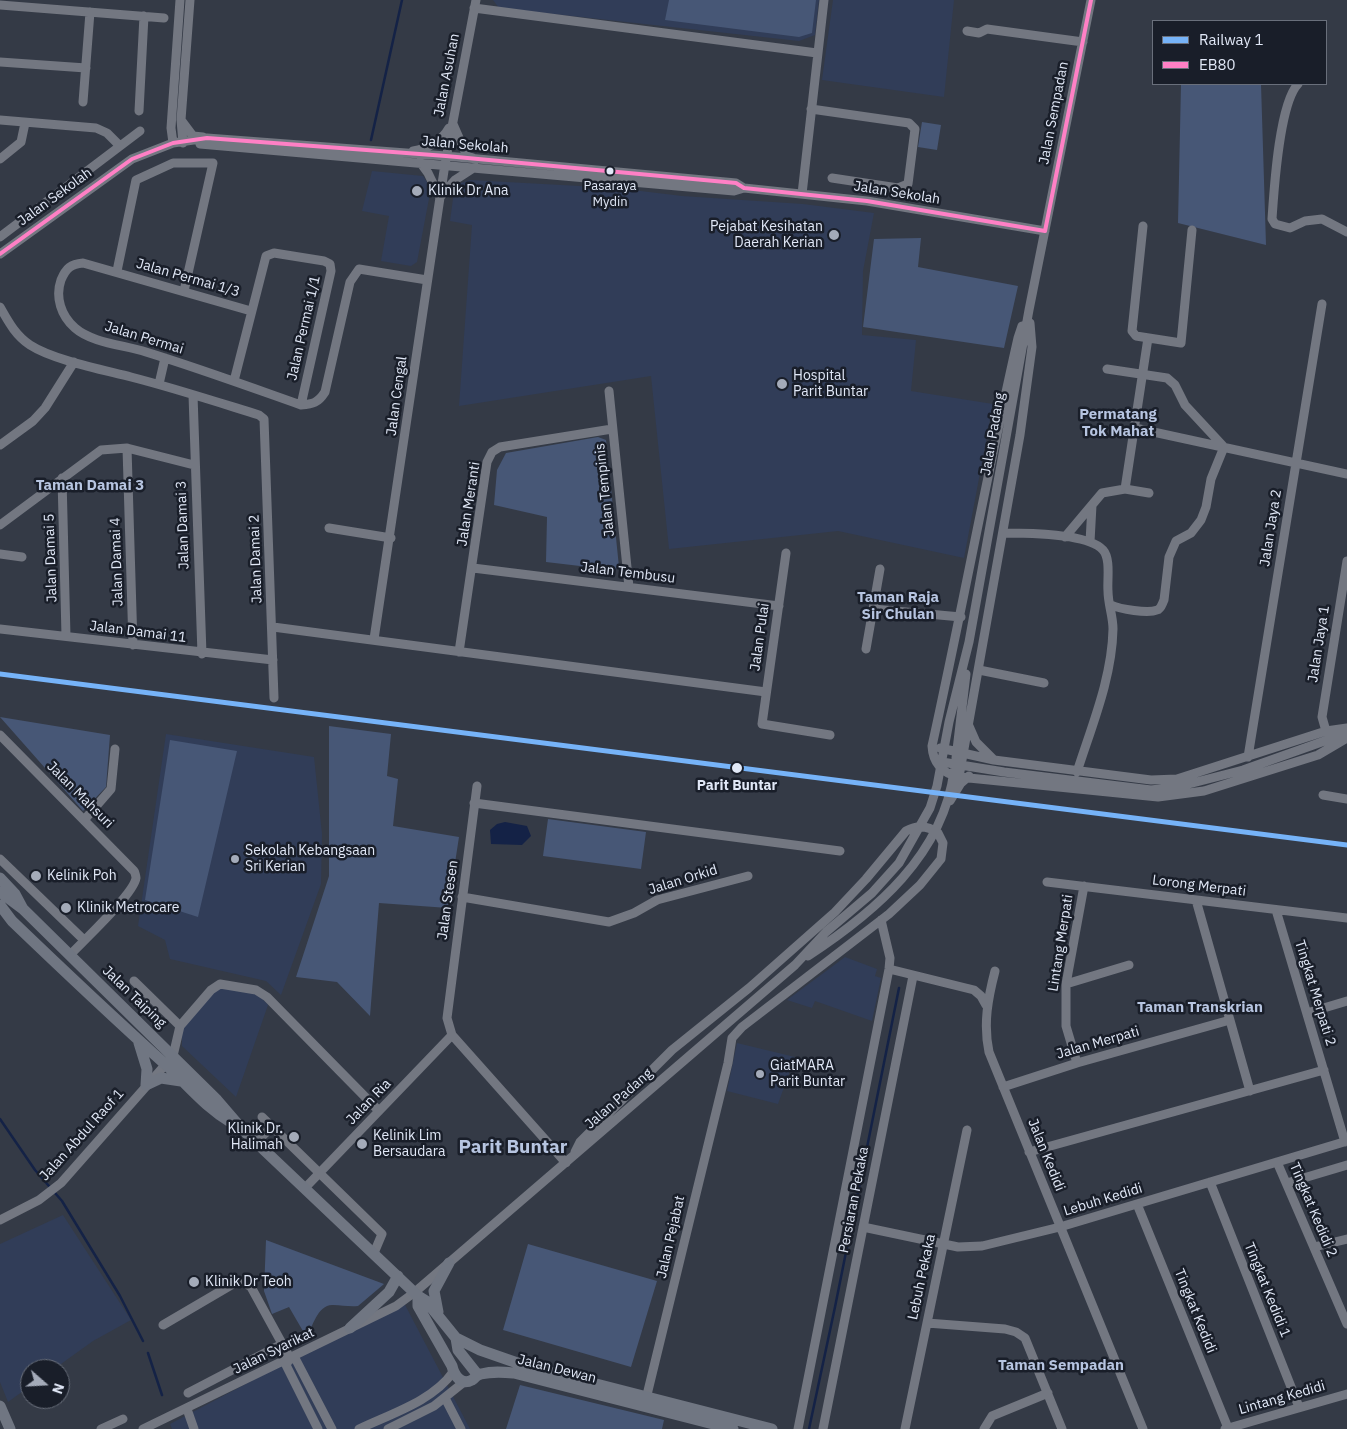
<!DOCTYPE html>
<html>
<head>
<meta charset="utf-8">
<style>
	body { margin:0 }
	#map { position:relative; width:1347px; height:1429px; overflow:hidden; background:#343a46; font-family:"IBM Plex Sans",sans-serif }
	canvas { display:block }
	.legend { position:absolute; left:1152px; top:20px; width:175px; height:65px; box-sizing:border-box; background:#191e29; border:1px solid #696f7b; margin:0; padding:6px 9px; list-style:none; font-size:15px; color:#e1e8f7 }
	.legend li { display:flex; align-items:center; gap:10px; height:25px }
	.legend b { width:25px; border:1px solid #696f7b }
	.north { position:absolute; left:20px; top:1359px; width:50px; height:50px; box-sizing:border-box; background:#191e29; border:1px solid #696f7b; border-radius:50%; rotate:109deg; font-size:14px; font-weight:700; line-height:20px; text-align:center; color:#e1e8f7 }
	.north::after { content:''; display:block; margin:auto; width:18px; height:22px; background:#a4abb9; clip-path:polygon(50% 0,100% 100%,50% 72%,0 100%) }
</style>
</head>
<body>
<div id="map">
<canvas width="1347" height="1429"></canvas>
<ul class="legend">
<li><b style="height:6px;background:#76b3f8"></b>Railway 1</li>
<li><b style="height:6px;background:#ff80c5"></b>EB80</li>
</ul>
<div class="north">N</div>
</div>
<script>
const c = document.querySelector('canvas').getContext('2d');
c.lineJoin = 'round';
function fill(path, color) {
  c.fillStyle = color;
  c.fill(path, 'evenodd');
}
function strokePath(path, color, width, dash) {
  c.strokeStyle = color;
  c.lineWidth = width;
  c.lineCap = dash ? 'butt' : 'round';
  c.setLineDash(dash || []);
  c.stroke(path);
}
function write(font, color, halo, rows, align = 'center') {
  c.font = font + ' "IBM Plex Sans",sans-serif';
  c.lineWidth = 5;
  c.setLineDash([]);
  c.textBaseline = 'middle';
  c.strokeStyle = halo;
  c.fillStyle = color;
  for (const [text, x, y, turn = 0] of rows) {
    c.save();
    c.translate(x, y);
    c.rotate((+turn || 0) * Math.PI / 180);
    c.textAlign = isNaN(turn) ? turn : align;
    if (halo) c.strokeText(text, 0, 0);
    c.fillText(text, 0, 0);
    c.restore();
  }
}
const built = new Path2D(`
	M493,0h326l-4,35 -16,6 -300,-33z
	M833,0h121l-10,97 -122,-17z
	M372,171l51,5 8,12 -14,74 -6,4 -30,-5 8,-45 -27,-5z
	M470,180l146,8 66,8 121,8 71,9 -11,58 -1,64 54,5 -5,51 82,13 -29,154 -126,-27 -169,18 -18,-173 -192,30 13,-181 -22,-4 4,-30 7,-8z
	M166,734l148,23 8,77 -1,50 -40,111 -15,-14 -96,-22 -5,-19 -27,-14z
	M845,957l32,12 -2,7 6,2 -9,43 -57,-20 -3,7 -25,-8z
	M222,986l36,8 10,11 -32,92 -54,-51v-18l29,-37z
	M737,1043l58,14 -17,47 -51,-13z
	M63,1215l68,105 -38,21 -39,28h-24v17l-22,16 -8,-20v-138z
	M403,1301l67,128h-298l-2,-5z`);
const green = new Path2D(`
	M669,0h147l-4,33 -13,4 -134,-17z
	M1181,84h80l5,161 -88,-22z
	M922,122l19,3 -4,25 -19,-3z
	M921,238l-3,29 100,19 -14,62 -141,-21 11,-88z
	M598,437l8,3 13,127 -5,3 -68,-8 1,-45 -53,-12 3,-35 9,-17z
	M0,717l110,18 -4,52 -23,24z
	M329,726l62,8 -4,42 11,3 -5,47 66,11 -11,71 -69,-5 -9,113 -33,-34 -41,-5 33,-101z
	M170,740l67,11 -39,166 -53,-17z
	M548,819l98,13 -5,37 -98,-13z
	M266,1240l118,44 -26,22c-9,1 -16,-1 -25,-1 -15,-1 -21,22 -26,33l-18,-31 -17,7 -8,-23z
	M528,1244l129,37 -26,86 -128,-37z
	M520,1385l144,35 -2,9h-156z`);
const water = new Path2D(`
	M505,822l22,4 4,10 -9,9 -31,-1 -1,-14 7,-6z`);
const stream = new Path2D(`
	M371,140l31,-140
	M0,1119l35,51 27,31 58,95 23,45
	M148,1353l14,42
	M809,1429l26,-122 64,-319`);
const minor = new Path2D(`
	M0,5l164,13
	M474,8l343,45
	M967,31l12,2 8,-4 96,13
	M0,62l86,6
	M1298,84c-19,20 -24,106 -26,135l3,5 15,4 15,-7 17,-2 25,13
	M83,102l7,-90
	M811,109l98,14 6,6 -7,55 -10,4 -66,-10
	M139,111l5,-95
	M0,120l96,8 11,5 12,12
	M181,120l12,16 10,1
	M453,124l14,32 6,2
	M173,143l-2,-15 9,-128
	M183,143l-2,-23 9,-120
	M200,144l534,47 10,-3
	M413,151c14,-2 29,-10 36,-23
	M0,159l21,-17 4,-19
	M420,162l8,11 12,25
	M802,194l22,-194
	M441,196l14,-16 20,-13
	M1143,226l-11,105 4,5 45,7 11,-113
	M0,237l140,-106
	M0,254l132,-95 41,-16 34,-5 239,18 290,27 8,5 123,13 178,30
	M117,271l19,-91 37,-17h40l-29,128
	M0,307c8,14 15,28 30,38 23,15 74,25 101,32 43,11 86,25 128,38l5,4 10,279
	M251,311l-168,-48c-12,1 -17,5 -22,17 -6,17 0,36 14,48 17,15 49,17 71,24 52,16 104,35 155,53 12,-1 17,-2 24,-13l25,-110 9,-13 68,11
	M1022,326l-4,12c-31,136 -56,272 -86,408 1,18 10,27 27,31l199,20 46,-6 114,-36 29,-17
	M1107,369l60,9 8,7 10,20 39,42 -13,32 -5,28 -5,13 -10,13 -15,8 -7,16 -5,43c-2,4 -3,9 -7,10 -9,4 -37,-1 -46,-5
	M234,381l32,-125 8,-3 50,8 6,3 1,7 -30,134
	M159,384l6,-26
	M609,391l20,196
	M193,395l9,259
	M1135,428l212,46
	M0,445l33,-24 12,-13 29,-46
	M127,448l6,197
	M62,478l4,158
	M1125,489l23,-151
	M0,525l101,-75 26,-2 67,17
	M329,528l62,10
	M1004,533c22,0 84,0 99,17 8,9 4,30 5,41 0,13 5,25 5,38 -1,49 -21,96 -36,143
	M1065,537l37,-44 23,-4 24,4
	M1090,542l2,-37
	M786,553l-24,171 68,11
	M0,554l22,3
	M473,568l306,38
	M873,609l88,8
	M273,627l493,65
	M0,629l273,31
	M374,639l71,-475 31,-164
	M866,649l14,-80
	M459,652l28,-190 5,-10 8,-5 112,-18
	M979,670l65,13
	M969,726l7,16 17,17
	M1326,731l-4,-14 25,-156
	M0,735l134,136c1,1 2,6 2,7 -2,16 -53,63 -66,77
	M940,748l54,12 157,20 26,-1 149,-48 21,-3
	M1248,757l74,-453
	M956,758l10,-84
	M942,762l62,10 147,18 26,-3 66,-17 104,-37
	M959,777l61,-342 12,-88 -2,-24
	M477,786l-30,232 5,17 114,128
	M1323,795l24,4
	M950,801l11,-18 8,-7
	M474,803l366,48
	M85,819l26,-30 4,-40
	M0,859l84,81
	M1047,882l300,36
	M462,897l147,25 25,-9 23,-13 91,-24
	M1196,900l54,191
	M1276,910l69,232
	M808,956c67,-44 135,-101 146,-185
	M889,969l85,21 7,6 5,9
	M995,971c-7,27 -12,53 -6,81l154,377
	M1066,984l63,-19
	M1307,1013l40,-12
	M180,1026l31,-36 9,-6 36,6 11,7 112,114
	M1077,1063l-11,-37v-42l18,-98
	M1003,1087l74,-24 153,-43
	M262,1117l120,117 -8,19
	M256,1142l16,-15
	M575,1152l5,-10 92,-92 77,-62 86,-76 31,-33 40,-48c11,-6 21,-6 32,2l5,10 -2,16 -21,26 -31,29 -147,113 -10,11 -4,25 -83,340
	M1029,1152l295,-82
	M1277,1162l70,162
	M1210,1182l89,225
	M1287,1183l60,-18
	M305,1188l147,-153
	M1137,1204l91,224
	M0,1220l39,-20 22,-17 112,-127 7,-30 -46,-45
	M863,1227l95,20 24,-1 78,-19 287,-86
	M1314,1247l33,-8
	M927,1323l78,6 11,3 9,6 37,91
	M163,1325l75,-44 7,2 6,4 39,71
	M188,1393l94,-49
	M445,1398l16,31
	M187,1409l7,20
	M101,1429l22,-10
	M143,1429l253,-123 19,-14 380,-327 31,-33 46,-39 27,-30 31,-55 7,-22 12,-64 20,-80 60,-332 62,-310
	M318,1429l-32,-64 4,-7 6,2 36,69
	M359,1429c31,-15 74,-28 94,-57
	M388,1429l46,-23 30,-24
	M798,1429l91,-460 1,-11 -9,-38
	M823,1429l90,-453
	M905,1429l62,-299
	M984,1429l8,-13 56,-23
	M1225,1429l122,-35`);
const major = new Path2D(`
	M0,878l15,16 8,15
	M0,892l23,17 194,191 25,29 176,167 8,5 30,37 24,12 46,16 246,63
	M0,905l12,16c51,49 102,97 154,144 24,22 38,41 66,58
	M139,1043l8,26 -1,16 15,-7 20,3
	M418,1296v10l34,60c2,9 9,20 20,14 4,-2 3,-5 9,-6 12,-3 22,-2 33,-1l219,56
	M438,1312l-4,-21 15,-28
	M350,1328l39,-36 9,-16
	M456,1338l2,12 19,24
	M0,1406l10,23`);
const bus1 = new Path2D(`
	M0,254l132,-95 41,-16 34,-5 239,18 290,27 8,5 123,13 178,30 46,-231`);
const rail1 = new Path2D(`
	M0,674l1347,171`);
const markers = [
	[610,171,4.5,"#e1e8f7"],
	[417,191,6,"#a4abb9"],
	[834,235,6,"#a4abb9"],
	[782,384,6,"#a4abb9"],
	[737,768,6,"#e1e8f7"],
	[235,859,5,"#a4abb9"],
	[36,876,6,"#a4abb9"],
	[66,908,6,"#a4abb9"],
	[760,1074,5,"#a4abb9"],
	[294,1137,6,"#a4abb9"],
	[362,1144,6,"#a4abb9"],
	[194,1282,6,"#a4abb9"]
];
const busNames = [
	["Pasaraya",610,186],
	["Mydin",610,202]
];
const streetNames = [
	["Jalan Asuhan",447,75,-79],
	["Jalan Sempadan",1054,113,-79],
	["Jalan Sekolah",465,145,5],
	["Jalan Sekolah",897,193,9],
	["Jalan Sekolah",55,197,-36],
	["Jalan Permai 1/3",188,278,16],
	["Jalan Permai 1/1",304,328,-77],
	["Jalan Permai",144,338,17],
	["Jalan Cengal",397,396,-82],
	["Jalan Padang",993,434,-80],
	["Jalan Tempinis",605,490,-96],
	["Jalan Meranti",469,504,-81],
	["Jalan Damai 3",183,525,-92],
	["Jalan Jaya 2",1271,528,-81],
	["Jalan Damai 5",51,558,-92],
	["Jalan Damai 2",256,559,-92],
	["Jalan Damai 4",117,562,-92],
	["Jalan Tembusu",628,573,7],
	["Jalan Damai 11",138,632,7],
	["Jalan Pulai",760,637,-82],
	["Jalan Jaya 1",1319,644,-81],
	["Jalan Mahsuri",80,795,45],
	["Jalan Orkid",683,880,-17],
	["Lorong Merpati",1199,886,7],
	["Jalan Stesen",448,900,-82],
	["Lintang Merpati",1061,943,-81],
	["Tingkat Merpati 2",1315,993,73],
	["Jalan Taiping",134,997,44],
	["Jalan Merpati",1098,1043,-16],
	["Jalan Padang",619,1099,-41],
	["Jalan Ria",369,1102,-46],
	["Jalan Abdul Raof 1",82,1135,-48],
	["Jalan Kedidi",1046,1155,68],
	["Persiaran Pekaka",854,1200,-79],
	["Lebuh Kedidi",1103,1200,-17],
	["Tingkat Kedidi 2",1313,1210,67],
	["Jalan Pejabat",671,1237,-77],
	["Lebuh Pekaka",922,1277,-78],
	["Tingkat Kedidi 1",1267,1290,68],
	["Tingkat Kedidi",1195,1311,68],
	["Jalan Syarikat",274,1351,-26],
	["Jalan Dewan",557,1369,14],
	["Lintang Kedidi",1282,1398,-16]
];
const poiNames = [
	["Klinik Dr Ana",428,191],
	["Pejabat Kesihatan",823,227,"right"],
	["Daerah Kerian",823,243,"right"],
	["Hospital",793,376],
	["Parit Buntar",793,392],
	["Sekolah Kebangsaan",245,851],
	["Sri Kerian",245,867],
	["Kelinik Poh",47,876],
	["Klinik Metrocare",77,908],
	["GiatMARA",770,1066],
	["Parit Buntar",770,1082],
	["Klinik Dr.",283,1129,"right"],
	["Halimah",283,1145,"right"],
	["Kelinik Lim",373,1136],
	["Bersaudara",373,1152],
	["Klinik Dr Teoh",205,1282]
];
const stopNames = [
	["Parit Buntar",737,786]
];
const neighbourhoodNames = [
	["Permatang",1118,415],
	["Tok Mahat",1118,432],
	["Taman Damai 3",90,486],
	["Taman Raja",898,598],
	["Sir Chulan",898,615],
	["Taman Transkrian",1200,1008],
	["Taman Sempadan",1061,1366]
];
const districtNames = [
	["Parit Buntar",513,1148]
];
fill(built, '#313d58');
fill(green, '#475776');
fill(water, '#142246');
strokePath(stream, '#142246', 2.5);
strokePath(minor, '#737781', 9);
strokePath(major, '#707682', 11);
strokePath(bus1, '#ff80c5', 4);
strokePath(rail1, '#76b3f8', 5);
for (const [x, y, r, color] of markers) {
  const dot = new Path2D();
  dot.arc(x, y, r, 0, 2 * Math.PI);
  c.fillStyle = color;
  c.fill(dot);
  strokePath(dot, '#191e29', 2);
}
write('13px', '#e1e8f7', '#191e29', busNames);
write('14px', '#e1e8f7', '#191e29', streetNames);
write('14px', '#e1e8f7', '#191e29', poiNames, 'left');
write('bold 14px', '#e1e8f7', '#191e29', stopNames);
write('bold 15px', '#b7c5e1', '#191e29', neighbourhoodNames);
write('bold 19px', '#b7c5e1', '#191e29', districtNames);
</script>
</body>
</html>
